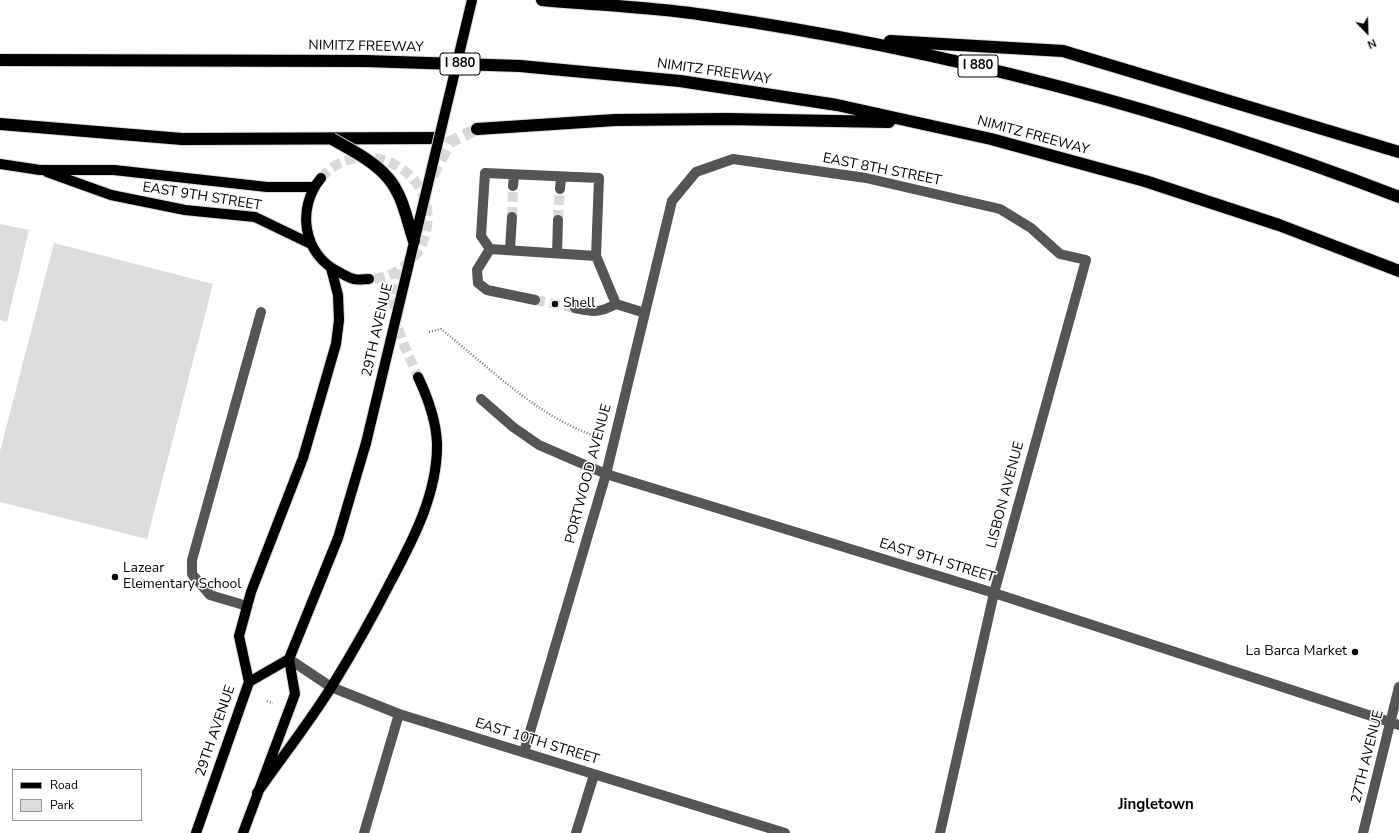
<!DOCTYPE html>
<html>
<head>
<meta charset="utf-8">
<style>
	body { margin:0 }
	#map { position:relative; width:1399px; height:833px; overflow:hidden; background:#fff; font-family:"Nunito Sans",sans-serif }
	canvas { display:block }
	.legend { position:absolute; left:12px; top:769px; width:130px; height:52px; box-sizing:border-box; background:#fff; border:1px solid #999; margin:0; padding:5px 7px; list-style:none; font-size:12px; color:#000 }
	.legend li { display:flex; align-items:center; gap:8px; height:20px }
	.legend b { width:20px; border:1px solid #999 }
	.north { position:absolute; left:1347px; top:12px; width:40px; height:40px; -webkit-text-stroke:3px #fff; paint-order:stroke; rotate:157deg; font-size:11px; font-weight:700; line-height:16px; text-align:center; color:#000 }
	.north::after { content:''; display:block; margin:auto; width:14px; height:18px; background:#000; clip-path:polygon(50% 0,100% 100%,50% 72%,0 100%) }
</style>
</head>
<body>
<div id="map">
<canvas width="1399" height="833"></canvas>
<ul class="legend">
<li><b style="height:5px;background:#000"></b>Road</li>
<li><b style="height:11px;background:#dcdcdc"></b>Park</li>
</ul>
<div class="north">N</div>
</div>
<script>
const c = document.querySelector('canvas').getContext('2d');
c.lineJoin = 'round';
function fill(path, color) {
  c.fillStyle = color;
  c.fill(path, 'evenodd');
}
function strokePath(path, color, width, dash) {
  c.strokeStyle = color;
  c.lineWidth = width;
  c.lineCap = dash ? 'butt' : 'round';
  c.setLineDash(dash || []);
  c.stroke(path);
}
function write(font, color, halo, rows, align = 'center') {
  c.font = font + ' "Nunito Sans",sans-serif';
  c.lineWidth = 3;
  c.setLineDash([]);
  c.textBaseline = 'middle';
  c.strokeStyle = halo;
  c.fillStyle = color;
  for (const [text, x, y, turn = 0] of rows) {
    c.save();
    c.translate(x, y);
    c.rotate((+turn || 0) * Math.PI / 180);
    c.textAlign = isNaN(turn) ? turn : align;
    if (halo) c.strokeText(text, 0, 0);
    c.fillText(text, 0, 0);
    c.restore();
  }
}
const green = new Path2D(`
	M0,224l29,6 -22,92 -7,-2z
	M54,243l159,41 -66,255 -147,-37v-51z`);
const minorTunnel = new Path2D(`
	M512,217l1,-31
	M558,220l2,-31
	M535,300l40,8`);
const majorTunnel = new Path2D(`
	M321,178c39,-45 114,-11 106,48 -2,14 -7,26 -17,35 -11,11 -25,18 -41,18
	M401,270c-2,9 -6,18 -7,27 -1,29 13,54 24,80`);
const highwayTunnel = new Path2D(`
	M432,176l18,-34 27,-13`);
const path = new Path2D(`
	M429,332l12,-3c49,39 96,88 157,108
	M267,701l6,2`);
const minor = new Path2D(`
	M513,186l1,-11
	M560,189l1,-12
	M490,249l-13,21 1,13 9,7 48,10
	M510,250l2,-33
	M557,253l1,-33
	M596,256l3,-78 -114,-5 -4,63 9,13 106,7 20,48 29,9
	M575,308c18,4 25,5 41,-4
	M481,399l32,28 26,18 67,29 388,119 405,132
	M247,606l-37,-11 -18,-21v-14l69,-248
	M289,659l42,28 68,27 386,119
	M524,752l82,-278 66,-273 24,-29 37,-13 133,19 134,31 31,19 29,26 26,6 -92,333 -54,240
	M364,833l35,-119
	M576,833l18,-58
	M1363,833l36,-146`);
const major = new Path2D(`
	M0,164l40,6h74l153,17h47
	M47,172l64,23 74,15 70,7 56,27
	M321,178c-25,30 -18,77 18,94 5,3 10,6 15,7 4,1 10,0 15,0
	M249,682l-10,-46 12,-44 52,-134 33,-114 3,-24 -1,-25 -7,-27
	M257,793c25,-36 52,-70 75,-107 21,-34 40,-68 58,-103 23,-43 48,-90 47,-140 -1,-24 -9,-45 -19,-66
	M196,833l53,-151 40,-23
	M243,833l52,-139 -6,-35 49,-121 28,-95`);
const highway = new Path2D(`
	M542,0c54,5 109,7 163,15 238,34 470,95 694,182
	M890,41l173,10 336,101
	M0,60l365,1 155,5 160,15 157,24 154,34 154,42 134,44 120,46
	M0,124l182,15 256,-1
	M477,129l138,-9 112,-1 162,3`);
const majorBridge = new Path2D(`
	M366,443l106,-443`);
const highwayBridge = new Path2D(`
	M332,139c19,11 42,22 56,39 15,17 19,43 26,63`);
const markers = [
	[555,304,4,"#000"],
	[115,577,4,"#000"],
	[1355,652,4,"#000"]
];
const shields = [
	[460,64,40],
	[978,66,40]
];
const shieldNames = [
	["I 880",460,64],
	["I 880",978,66]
];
const streetNames = [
	["NIMITZ FREEWAY",366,47,1],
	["NIMITZ FREEWAY",714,72,8],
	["NIMITZ FREEWAY",1033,136,15],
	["EAST 8TH STREET",882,170,11],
	["EAST 9TH STREET",202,197,9],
	["29TH AVENUE",378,330,-77],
	["PORTWOOD AVENUE",589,474,-75],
	["LISBON AVENUE",1006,495,-75],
	["EAST 9TH STREET",937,561,17],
	["29TH AVENUE",216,731,-71],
	["EAST 10TH STREET",537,742,17],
	["27TH AVENUE",1368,757,-76]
];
const poiNames = [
	["Shell",563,304],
	["Lazear",123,569],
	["Elementary School",123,585],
	["La Barca Market",1347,652,"right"]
];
const neighbourhoodNames = [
	["Jingletown",1156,805]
];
fill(green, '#dcdcdc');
strokePath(minorTunnel, '#d9d9d9', 10, [10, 5]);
strokePath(majorTunnel, '#d9d9d9', 10, [10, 5]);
strokePath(highwayTunnel, '#d9d9d9', 12, [12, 6]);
strokePath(major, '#dbdbdb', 12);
strokePath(highway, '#dbdbdb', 14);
strokePath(path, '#777', 2.5, [1, 2]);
strokePath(minor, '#555', 10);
strokePath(major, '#000', 10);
strokePath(highway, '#000', 12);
strokePath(majorBridge, '#dbdbdb', 12, []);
strokePath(highwayBridge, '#dbdbdb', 14, []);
strokePath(majorBridge, '#000', 10);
strokePath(highwayBridge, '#000', 12);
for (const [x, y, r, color] of markers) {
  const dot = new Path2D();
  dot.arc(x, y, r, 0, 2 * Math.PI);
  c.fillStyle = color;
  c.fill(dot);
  strokePath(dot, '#fff', 1.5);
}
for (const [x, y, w] of shields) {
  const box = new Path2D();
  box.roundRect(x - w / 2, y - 11, w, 22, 3);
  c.fillStyle = '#fff';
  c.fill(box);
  strokePath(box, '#000', 1);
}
write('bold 13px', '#000', null, shieldNames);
write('14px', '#000', '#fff', streetNames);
write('14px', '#000', '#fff', poiNames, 'left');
write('bold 15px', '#000', '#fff', neighbourhoodNames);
</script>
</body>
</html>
